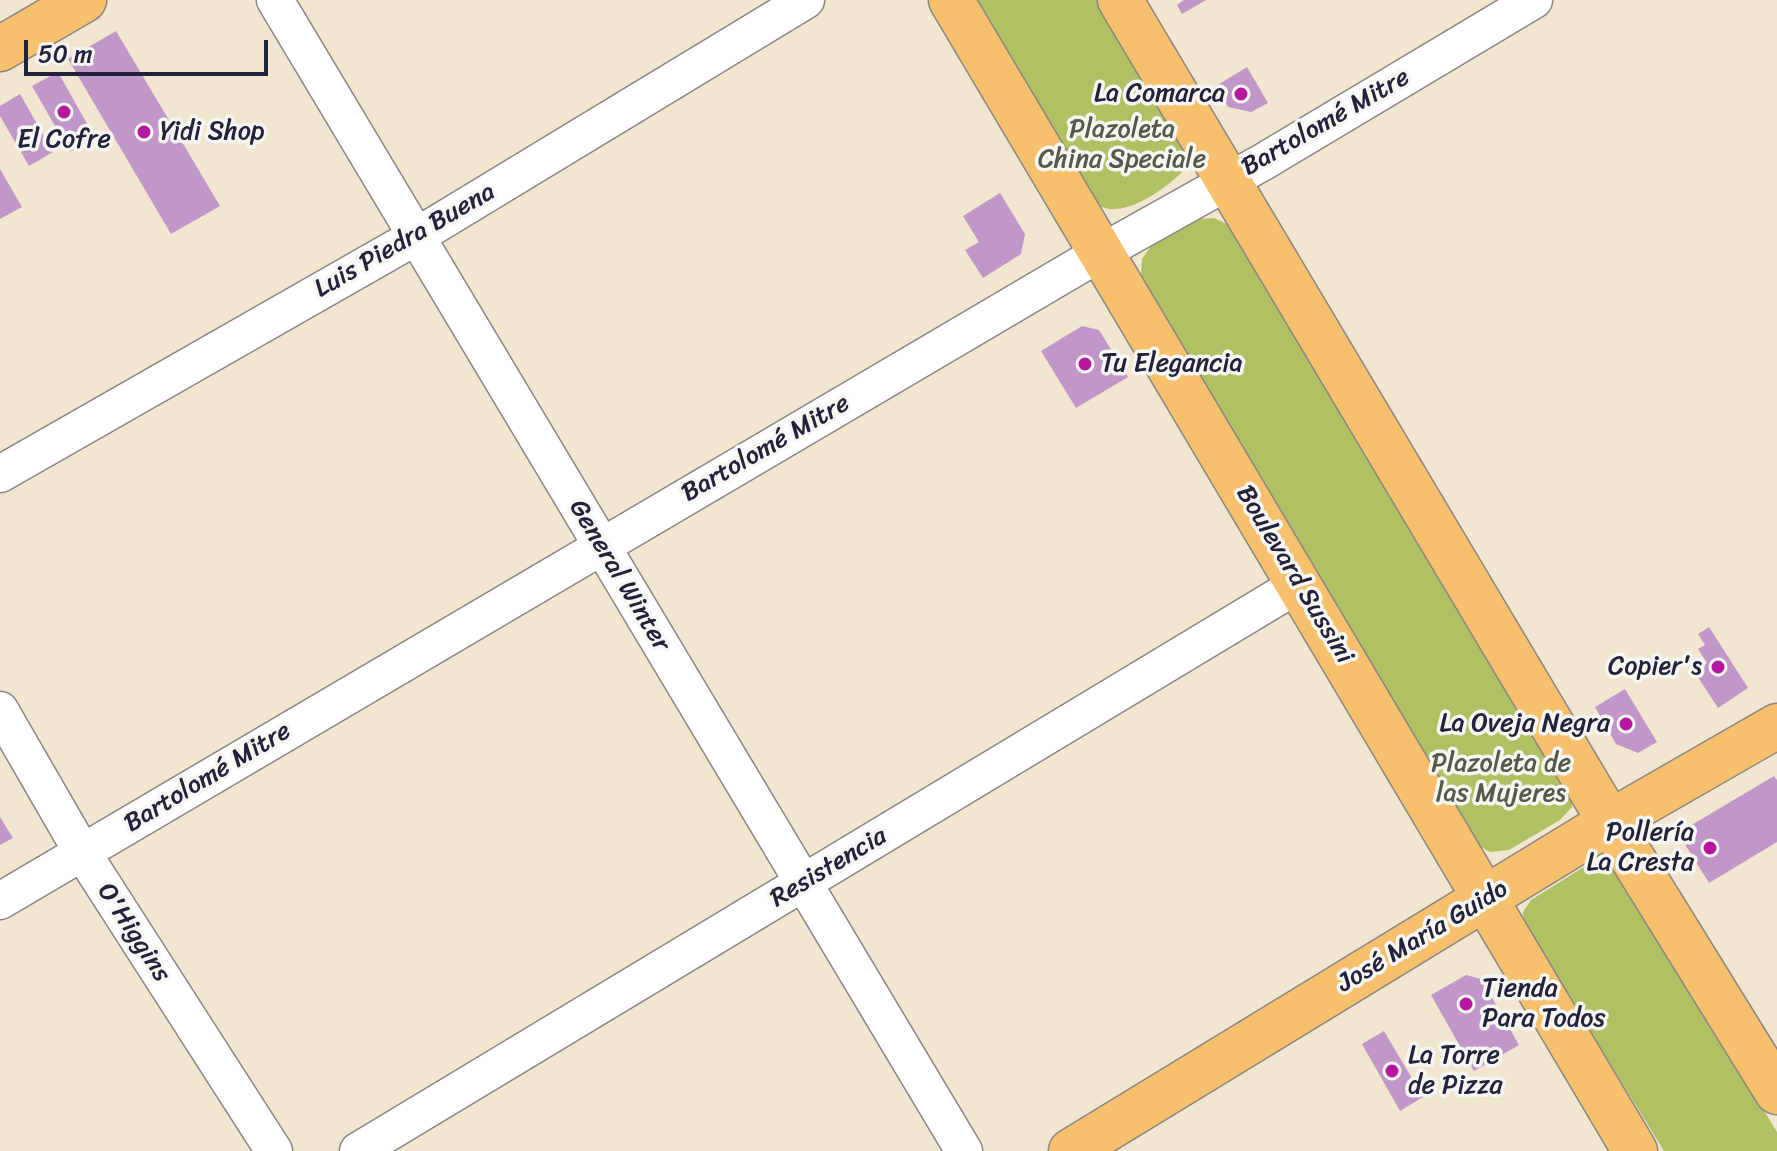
<!DOCTYPE html>
<html>
<head>
<meta charset="utf-8">
<style>
	body { margin:0 }
	#map { position:relative; width:1777px; height:1151px; overflow:hidden; background:#f1e6cf; font-family:Sriracha,sans-serif }
	canvas { display:block }
	.scale { position:absolute; left:24px; top:40px; width:244px; height:36px; box-sizing:border-box; border:4px solid #22223b; border-top:0; padding-left:10px; font-size:24px; line-height:28px; white-space:nowrap; color:#22223b; -webkit-text-stroke:6px #f6f6f2; paint-order:stroke }
</style>
</head>
<body>
<div id="map">
<canvas width="1777" height="1151"></canvas>
<div class="scale">50 m</div>
</div>
<script>
const c = document.querySelector('canvas').getContext('2d');
c.lineJoin = 'round';
function fill(path, color) {
  c.fillStyle = color;
  c.fill(path, 'evenodd');
}
function strokePath(path, color, width, dash) {
  c.strokeStyle = color;
  c.lineWidth = width;
  c.lineCap = dash ? 'butt' : 'round';
  c.setLineDash(dash || []);
  c.stroke(path);
}
function write(font, color, halo, rows, align = 'center') {
  c.font = font + ' Sriracha,sans-serif';
  c.lineWidth = 7;
  c.setLineDash([]);
  c.textBaseline = 'middle';
  c.strokeStyle = halo;
  c.fillStyle = color;
  for (const [text, x, y, turn = 0] of rows) {
    c.save();
    c.translate(x, y);
    c.rotate((+turn || 0) * Math.PI / 180);
    c.textAlign = isNaN(turn) ? turn : align;
    if (halo) c.strokeText(text, 0, 0);
    c.fillText(text, 0, 0);
    c.restore();
  }
}
const green = new Path2D(`
	M977,0h121l88,148 -1,21c-16,17 -50,42 -74,40 -7,0 -13,-4 -19,-7z
	M1214,218l17,8 341,563v18l-12,13 -51,30 -19,2 -14,-8 -335,-568 1,-17 9,-13 45,-27z
	M1602,863l16,6 159,263v19h-113l-140,-227 -1,-12 8,-12 56,-35z`);
const building = new Path2D(`
	M1184,0h22l-24,14 -5,-9z
	M116,31l104,175 -49,28 -103,-175z
	M1247,67l21,36 -17,9 -23,-5 -12,-21z
	M58,72l37,66 -25,14 -38,-66z
	M20,94l33,58 -24,14 -29,-50v-10z
	M0,169l22,38 -22,12z
	M1000,193l25,41 -4,20 -38,24 -18,-28 14,-8 -16,-26z
	M1082,326l17,4 29,47 -52,31 -35,-57z
	M1709,627l39,61 -30,20 -24,-37 13,-8 -9,-14 7,-4 -7,-11z
	M1625,689l32,53 -19,11 -22,-9 -21,-37z
	M1774,776l3,4v62l-68,41 -31,-50z
	M0,817l13,21 -13,7z
	M1466,975l15,4 38,66 -45,26 -43,-76z
	M1384,1031l39,66 -23,14 -38,-67z`);
const minor = new Path2D(`
	M275,0l689,1151
	M0,474l417,-238 389,-236
	M0,710l82,142 192,299
	M0,901l1102,-649 161,-90 271,-162
	M358,1151l941,-567`);
const major = new Path2D(`
	M951,0l684,1151
	M1120,0l490,822 167,270
	M0,49l84,-49
	M1071,1151l539,-329 167,-96`);
const markers = [
	[1241,94,8,"#b5179e"],
	[64,112,8,"#b5179e"],
	[144,132,8,"#b5179e"],
	[1085,364,8,"#b5179e"],
	[1718,667,8,"#b5179e"],
	[1626,724,8,"#b5179e"],
	[1710,848,8,"#b5179e"],
	[1466,1004,8,"#b5179e"],
	[1392,1071,8,"#b5179e"]
];
const poiNames = [
	["La Comarca",1225,94],
	["Yidi Shop",160,132,"left"],
	["El Cofre",64,140,"center"],
	["Tu Elegancia",1101,364,"left"],
	["Copier's",1702,667],
	["La Oveja Negra",1610,724],
	["Pollería",1694,833],
	["La Cresta",1694,863],
	["Tienda",1482,989,"left"],
	["Para Todos",1482,1019,"left"],
	["La Torre",1408,1056,"left"],
	["de Pizza",1408,1086,"left"]
];
const streetNames = [
	["Bartolomé Mitre",1326,123,-30],
	["Luis Piedra Buena",405,241,-30],
	["Bartolomé Mitre",766,449,-30],
	["Boulevard Sussini",1294,575,59],
	["General Winter",619,576,59],
	["Bartolomé Mitre",208,778,-31],
	["Resistencia",829,868,-31],
	["O'Higgins",133,933,57],
	["José María Guido",1423,937,-31]
];
const parkNames = [
	["Plazoleta",1122,130],
	["China Speciale",1122,160],
	["Plazoleta de",1501,764],
	["las Mujeres",1501,794]
];
fill(green, '#b0c164');
fill(building, '#c197c9');
strokePath(minor, '#8a8485', 39);
strokePath(major, '#8a8485', 47);
strokePath(minor, '#fff', 36);
strokePath(major, '#f7c06c', 44);
for (const [x, y, r, color] of markers) {
  const dot = new Path2D();
  dot.arc(x, y, r, 0, 2 * Math.PI);
  c.fillStyle = color;
  c.fill(dot);
  strokePath(dot, '#f6f6f2', 3);
}
write('26px', '#22223b', '#f6f6f2', poiNames, 'right');
write('26px', '#22223b', '#f6f6f2', streetNames);
write('26px', '#545a49', '#f6f6f2', parkNames);
</script>
</body>
</html>
